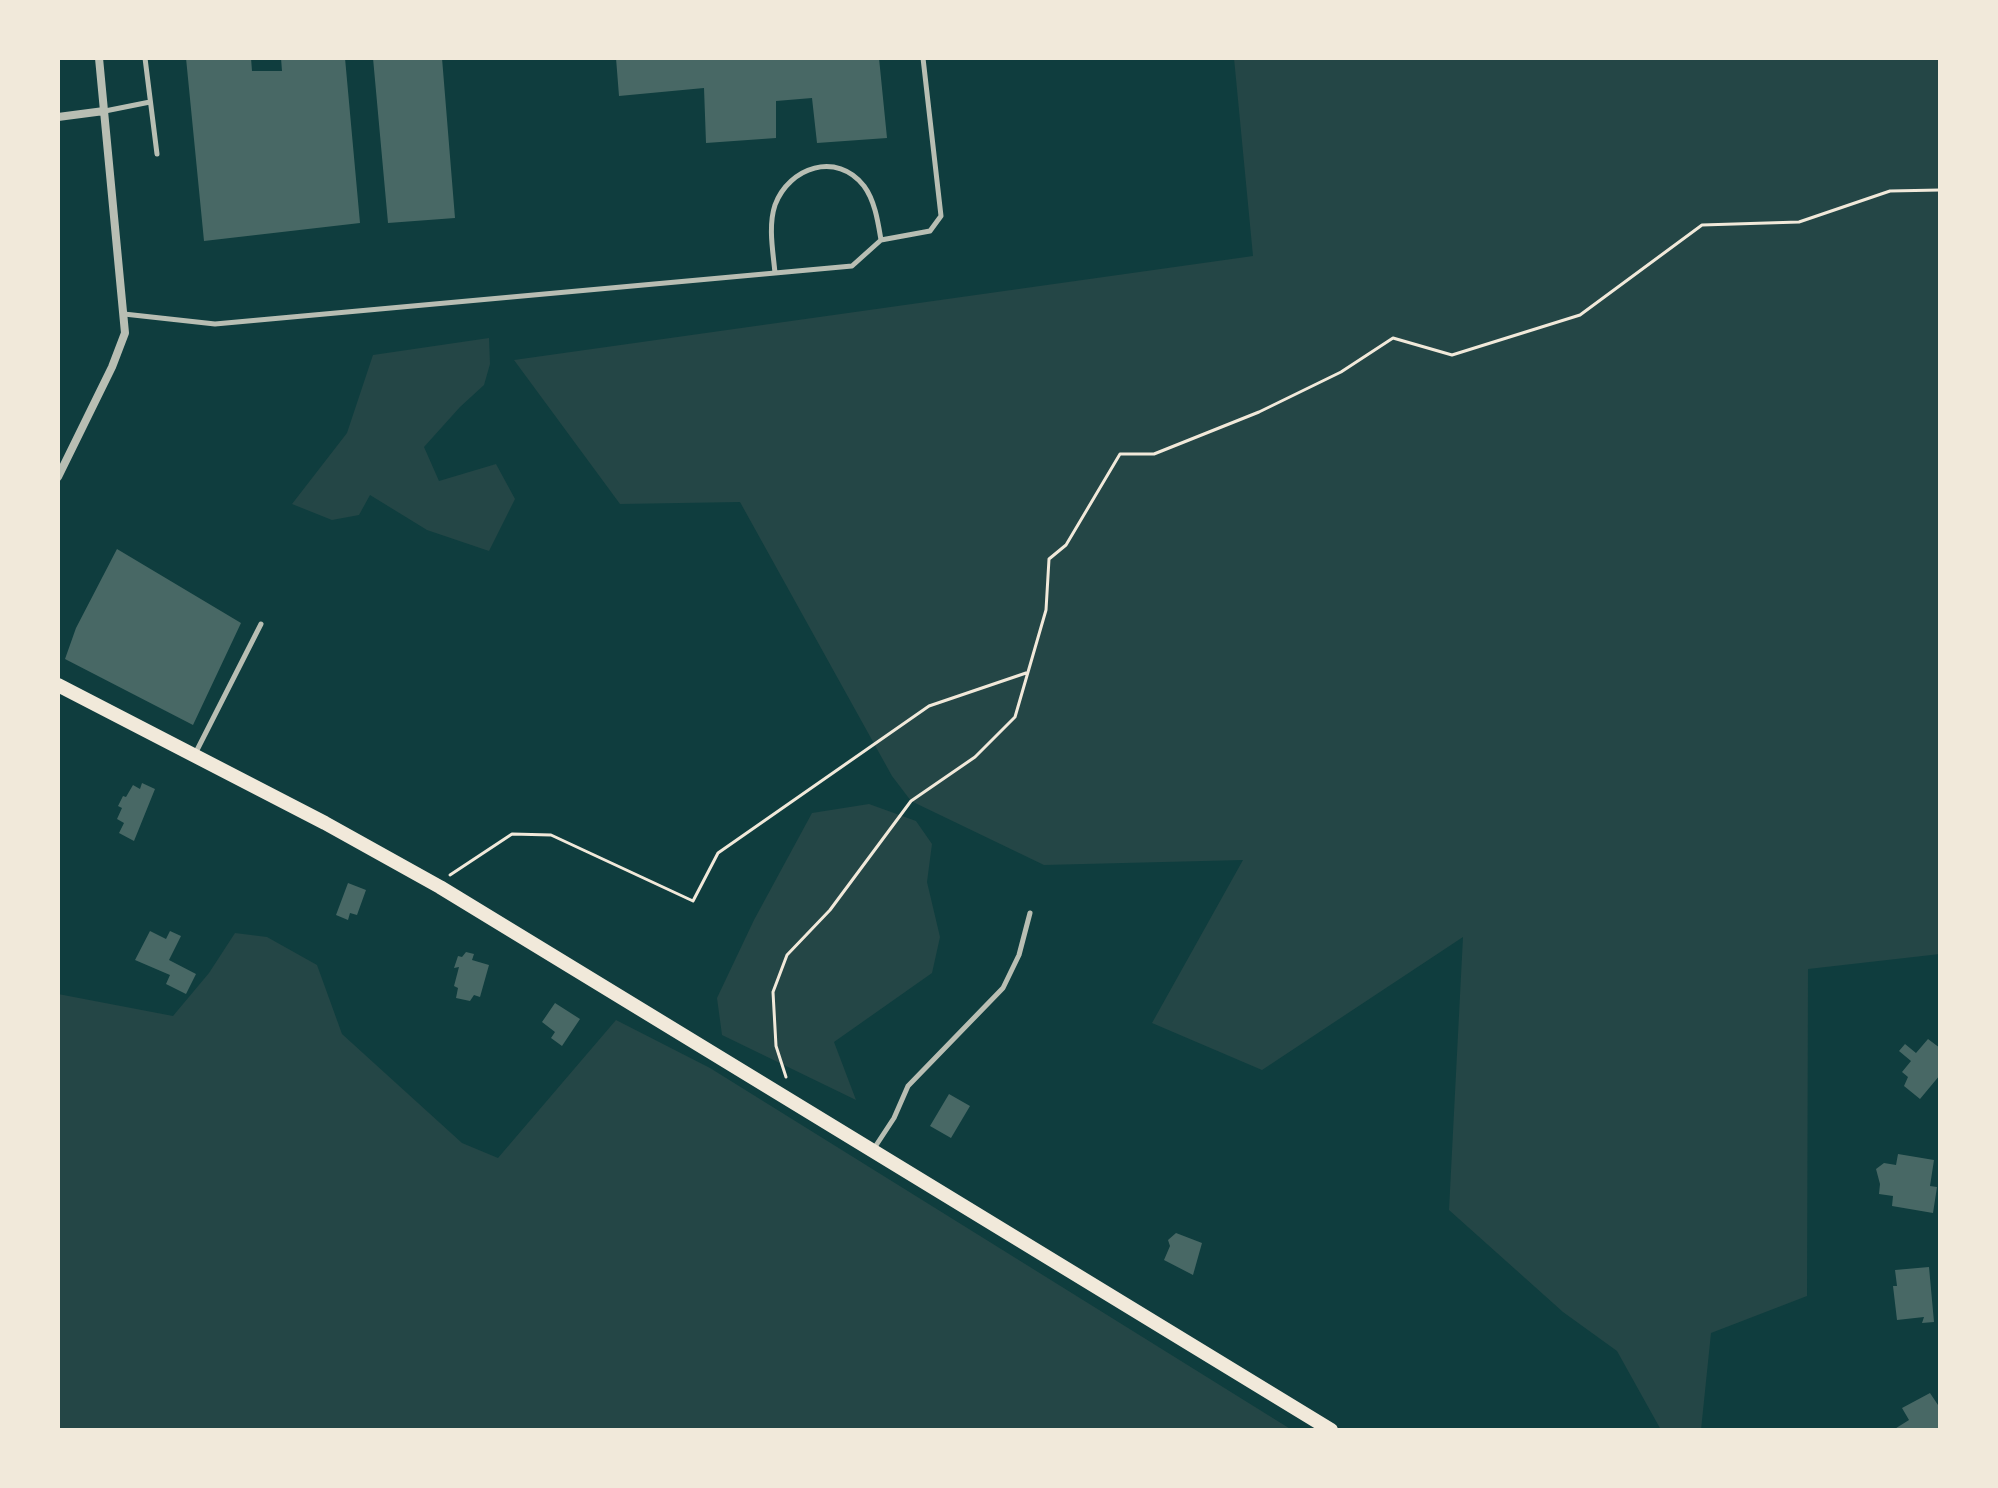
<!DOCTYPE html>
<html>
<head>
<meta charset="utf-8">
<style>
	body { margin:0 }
	#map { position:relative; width:1998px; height:1488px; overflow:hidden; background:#0f3d3e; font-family:Georgia,serif }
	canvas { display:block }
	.frame { position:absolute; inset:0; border:60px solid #f1e9da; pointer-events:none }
</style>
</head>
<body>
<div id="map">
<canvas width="1998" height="1488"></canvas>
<div class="frame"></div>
</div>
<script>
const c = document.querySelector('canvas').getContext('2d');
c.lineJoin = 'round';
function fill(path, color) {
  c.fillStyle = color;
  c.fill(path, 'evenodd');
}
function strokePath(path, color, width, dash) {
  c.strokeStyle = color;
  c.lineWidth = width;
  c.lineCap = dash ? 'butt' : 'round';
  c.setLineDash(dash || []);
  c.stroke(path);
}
const green = new Path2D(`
	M1234,58h706v896l-132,15 -1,327 -96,37 -10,97h-40l-44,-79 -54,-39 -114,-102 14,-273 -201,133 -110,-47 91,-163 -199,5 -133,-64 -19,-25 -152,-274 -120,2 -106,-144 739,-104z
	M489,338l1,26 -6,21 -24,22 -36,40 15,34 57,-17 19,35 -26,52 -62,-21 -57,-35 -11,20 -27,5 -40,-16 55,-71 26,-78z
	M869,804l47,17 16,23 -5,38 13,55 -8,36 -98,69 22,58 -134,-65 -5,-37 37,-78 58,-107z
	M235,933l32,4 50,28 25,69 120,109 36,15 118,-138 94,48 582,362h-1234v-436l115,22 36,-43z`);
const building = new Path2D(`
	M186,58h65l1,13h30l-1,-13h64l15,165 -156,18z
	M373,58h69l13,160 -67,5z
	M616,58h263l8,80 -70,5 -5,-45 -36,3v37l-70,5 -2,-55 -85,8z
	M117,549l124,74 -48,102 -128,-66 11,-31z
	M142,783l13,6 -21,52 -15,-8 5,-10 -7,-4 5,-11 -4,-2 5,-10 3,1 7,-12 7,4z
	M348,883l18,7 -9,25 -7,-2 -2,7 -12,-5z
	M150,931l16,8 4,-8 11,5 -12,24 27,14 -10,20 -20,-10 4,-9 -35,-15z
	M466,952l8,2 -2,6 17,5 -9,32 -6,-2 -4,6 -14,-3 2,-10 -4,-2 5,-19 -5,1 4,-12 4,1z
	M555,1003l25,16 -18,27 -11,-8 4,-6 -13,-10z
	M1928,1039l12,9v27l-20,24 -16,-13 4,-9 -6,-5 9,-11 -12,-10 6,-7 11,9z
	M949,1094l21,12 -19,32 -21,-12z
	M1898,1154l36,6 -4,26 7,1 -4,26 -41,-7 1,-10 -14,-2 1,-10 -4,-15 8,-6 12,2z
	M1176,1233l26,10 -9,32 -29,-15 6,-14 -2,-6z
	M1929,1267l5,55 -12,1 2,-6 -27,3 -4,-34h4l-2,-16z
	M1930,1393l10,15v22h-47l16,-10 -7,-12z`);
const path = new Path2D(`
	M450,875l62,-41 39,1 142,66 25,-48 211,-147 97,-33
	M786,1077l-10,-31 -3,-54 14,-37 43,-45 81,-109 64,-44 40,-40 31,-107 3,-51 17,-14 54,-91h34l105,-42 82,-40 52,-34 59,17 128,-40 122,-90 97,-3 91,-31 50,-1`);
const service = new Path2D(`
	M145,58l12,96
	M105,111l45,-9
	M775,273c-2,-22 -7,-47 0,-68 14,-38 62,-54 89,-19 11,15 14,36 17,54
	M124,314l91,10 637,-58 29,-26 49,-9 11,-15 -18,-158
	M195,754l66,-130
	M873,1150l21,-32 14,-32 95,-98 16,-33 11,-42`);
const minor = new Path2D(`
	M58,117l46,-6
	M58,477l54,-110 13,-34 -26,-275`);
const secondary = new Path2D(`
	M58,685l267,138 115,64 891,543`);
fill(green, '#244646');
fill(building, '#486865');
strokePath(path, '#f1e9da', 3);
strokePath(service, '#b8beb3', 5);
strokePath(minor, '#b8beb3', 8);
strokePath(secondary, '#f1e9da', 14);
</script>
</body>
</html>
